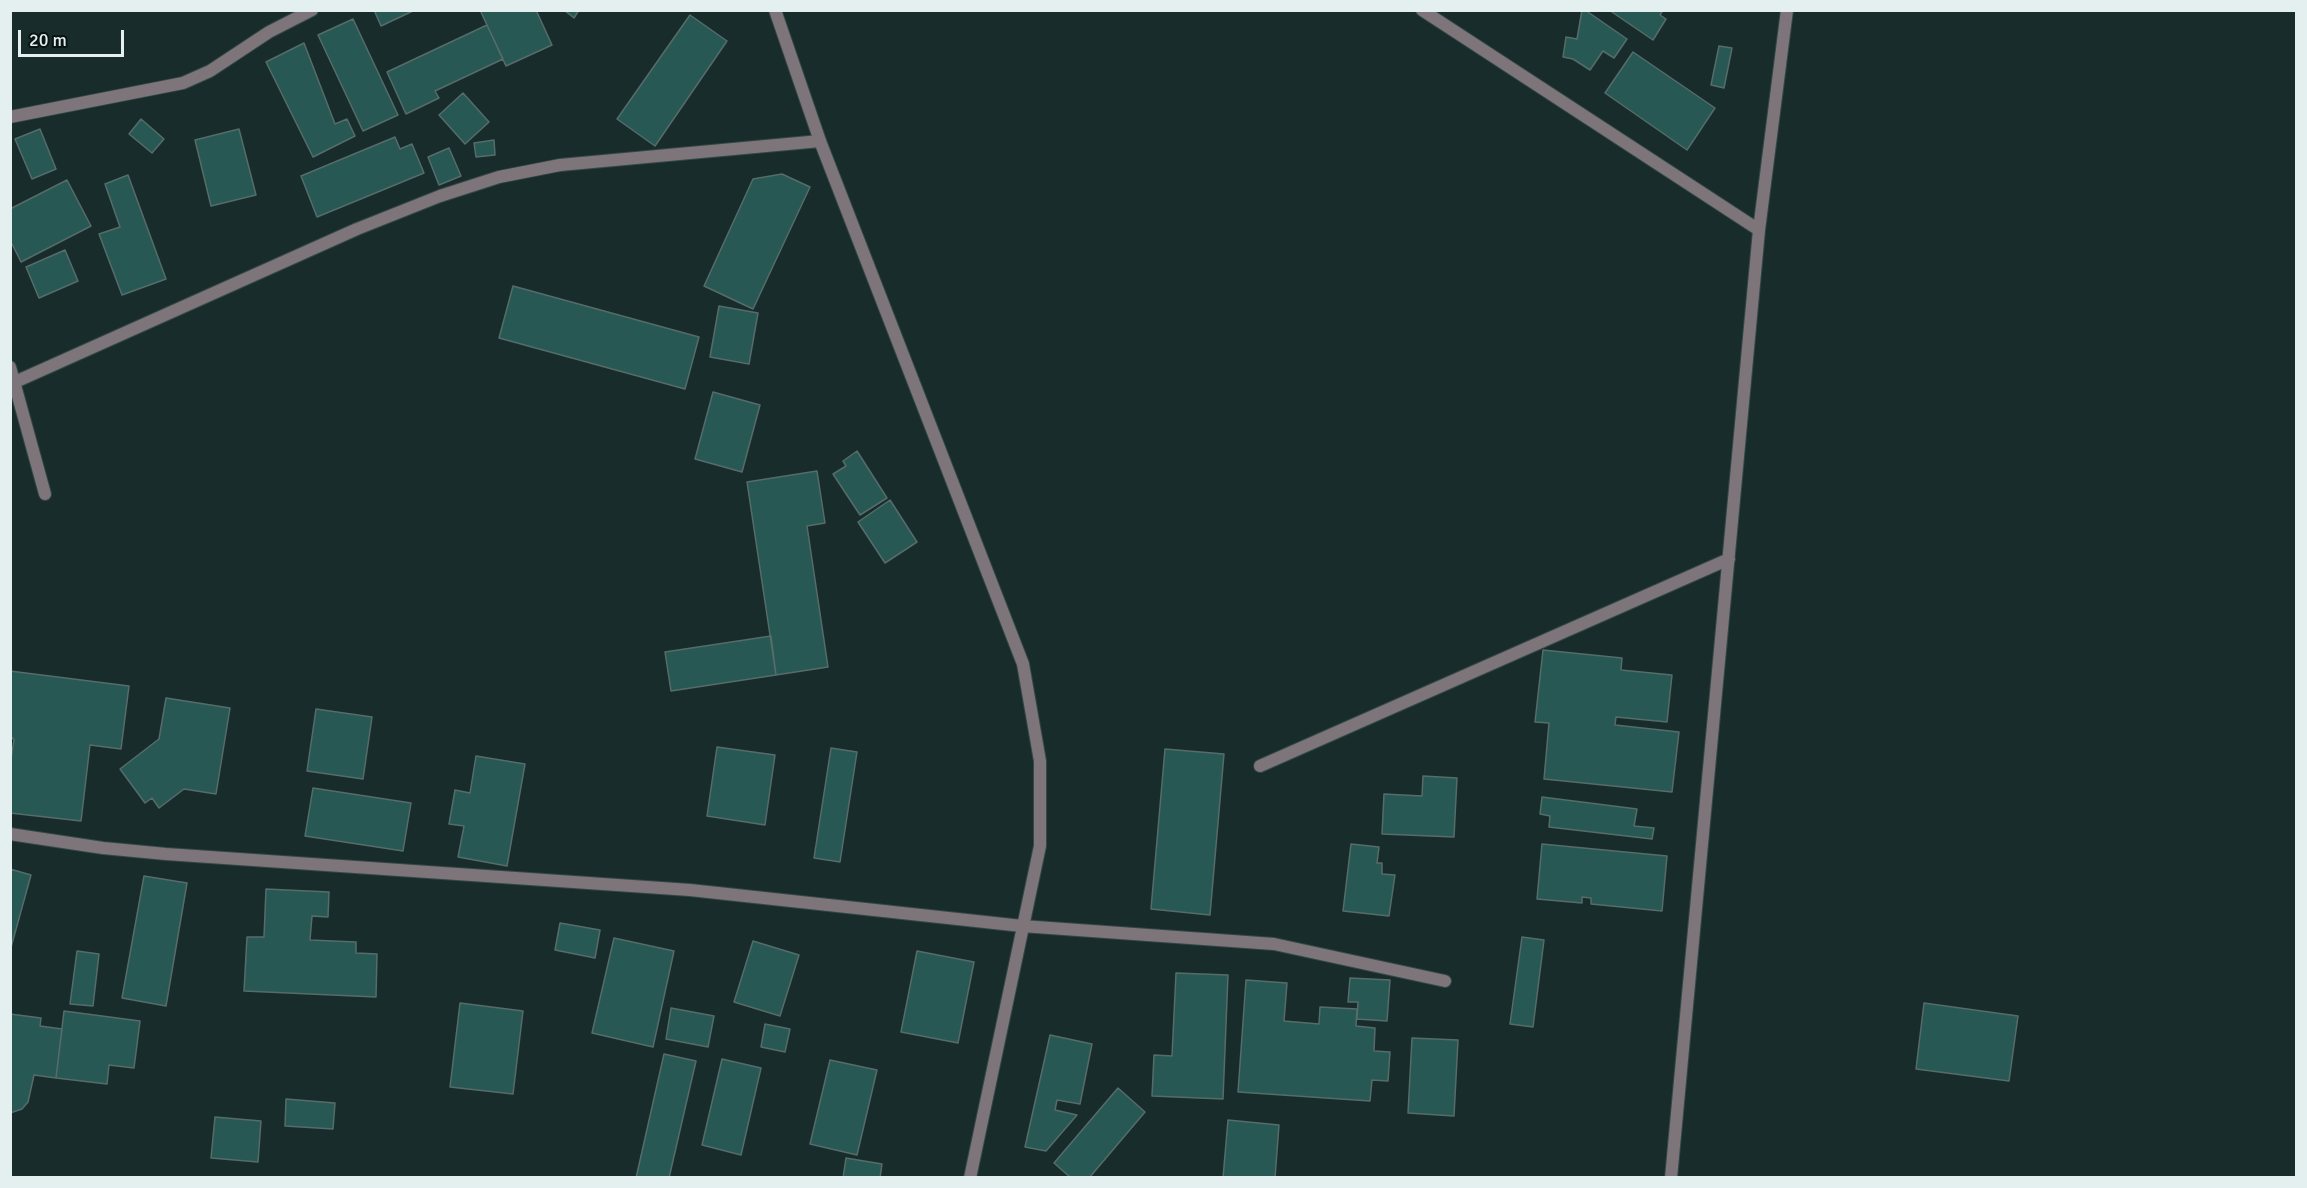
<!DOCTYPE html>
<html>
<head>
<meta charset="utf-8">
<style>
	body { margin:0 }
	#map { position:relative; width:2307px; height:1188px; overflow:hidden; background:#182d2b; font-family:Signika,sans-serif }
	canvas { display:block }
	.frame { position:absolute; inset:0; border:12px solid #e3f0ef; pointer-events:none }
	.scale { position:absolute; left:18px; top:30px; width:106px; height:27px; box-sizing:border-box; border:3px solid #e3f0ef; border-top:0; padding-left:8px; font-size:18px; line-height:21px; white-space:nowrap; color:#e3f0ef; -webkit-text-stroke:4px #0a1313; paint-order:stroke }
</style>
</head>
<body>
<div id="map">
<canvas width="2307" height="1188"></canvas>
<div class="frame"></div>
<div class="scale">20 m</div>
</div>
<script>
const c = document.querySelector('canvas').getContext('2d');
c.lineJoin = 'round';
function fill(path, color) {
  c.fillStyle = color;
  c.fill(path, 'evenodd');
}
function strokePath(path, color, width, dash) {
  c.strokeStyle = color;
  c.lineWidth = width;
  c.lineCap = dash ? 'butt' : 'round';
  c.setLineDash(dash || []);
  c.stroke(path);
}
const building = new Path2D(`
	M374,10h41l-34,16z
	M480,10h56l16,35 -46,21z
	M564,10h15l-5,8z
	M1582,10h3l42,29 -13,19 -11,-7 -13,19 -17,-11 -10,-2 3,-20 11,2z
	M1609,10h54l-3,5 6,4 -13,21z
	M690,15l37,26 -72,105 -38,-27z
	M353,19l45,96 -35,16 -45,-96z
	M487,25l16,34 -68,32 4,7 -33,16 -19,-42z
	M304,43l31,81 12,-5 8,17 -42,21 -47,-95z
	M1719,46l13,2 -8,40 -13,-3z
	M1633,52l82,56 -28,42 -82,-57z
	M463,93l26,29 -24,22 -26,-29z
	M141,119l23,20 -12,14 -23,-19z
	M40,129l16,40 -24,10 -17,-40z
	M239,129l17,66 -45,11 -16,-66z
	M395,137l5,12 12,-5 12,29 -107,44 -16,-41z
	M494,140l1,15 -19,2 -2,-14z
	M449,148l12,28 -22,9 -11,-28z
	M782,174l28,13 -57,122 -49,-23 49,-107z
	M128,175l38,104 -44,16 -23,-61 21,-7 -15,-43z
	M67,180l24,46 -70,36 -11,-22v-31z
	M65,250l13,31 -39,17 -13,-31z
	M513,286l186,51 -14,52 -186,-51z
	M719,306l39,7 -9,51 -39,-7z
	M713,392l47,13 -18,67 -47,-13z
	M857,451l30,47 -27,17 -27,-41 13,-8 -3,-5z
	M817,471l8,52 -18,3 21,141 -52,8 -29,-193z
	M890,500l27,42 -32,21 -27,-41z
	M771,636l5,39 -105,16 -6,-39z
	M1543,650l79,8 -1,12 51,5 -5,47 -51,-5 -1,8 64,7 -7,60 -128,-13 5,-56 -14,-1z
	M10,671l119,15 -8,63 -31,-4 -9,76 -71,-8v-48l4,-25 -4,-5z
	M166,698l64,10 -14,86 -32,-5 -25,19 -7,-10 -7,5 -25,-34 39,-30z
	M316,709l56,8 -9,62 -56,-8z
	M717,747l58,8 -10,70 -58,-9z
	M831,748l26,4 -17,110 -26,-4z
	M1165,749l59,5 -14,161 -59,-6z
	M476,756l49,8 -18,102 -49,-9 6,-31 -15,-2 6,-34 15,3z
	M1423,776l34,2 -3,59 -72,-3 2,-40 38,2z
	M313,788l98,15 -8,48 -98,-15z
	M1542,797l95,12 -3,17 20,2 -2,11 -103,-12 1,-11 -10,-2z
	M1351,844l28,3 -2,16h5v11l13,1 -6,41 -46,-5z
	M1542,844l125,12 -5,55 -71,-7v-6l-9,-1v6l-45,-4z
	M10,869l21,6 -21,76z
	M144,876l43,7 -21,123 -44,-8z
	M266,889l63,3 -1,25 -16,-1 -2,24 46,2v11l21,1 -1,43 -132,-6 3,-54h17z
	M560,923l40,7 -5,28 -40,-8z
	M1522,937l22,3 -11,87 -23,-3z
	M614,938l60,13 -21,96 -61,-14z
	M753,941l46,14 -19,61 -46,-14z
	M77,951l22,3 -6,52 -23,-2z
	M917,951l57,11 -16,81 -57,-11z
	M1176,973l52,2 -5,124 -71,-3 2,-41 18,1z
	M1350,978l40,2 -3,41 -30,-2 1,-17h-10z
	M1246,980l41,3 -3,38 35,3 1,-17 37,2 -1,17 19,2 -1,23 16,1 -2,29 -16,-1 -2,21 -132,-9z
	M460,1003l63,8 -10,83 -63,-7z
	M1924,1003l94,13 -9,65 -93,-12z
	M671,1008l43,8 -6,31 -42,-8z
	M64,1011l76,10 -6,47 -25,-3 -2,19 -51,-6z
	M10,1014l31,4 -1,8 22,3 -6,49 -22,-3 -6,27 -6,7 -12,4z
	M765,1024l25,5 -5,23 -24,-5z
	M1050,1035l42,9 -12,60 -23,-4 -2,10 22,5 -31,36 -21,-4z
	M1412,1038l46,2 -4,76 -46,-3z
	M664,1054l32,7 -27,117h-33z
	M722,1059l39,9 -20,87 -39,-10z
	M830,1060l47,10 -20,85 -47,-11z
	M1118,1088l27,24 -56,66h-18l-17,-15z
	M286,1099l49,4 -2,26 -48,-3z
	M215,1117l46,4 -3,41 -47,-4z
	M1228,1120l51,5 -4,53h-52z
	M846,1158l36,6 -2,14h-37z`);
const street = new Path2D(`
	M775,10l45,131 203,523 17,97v85l-70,332
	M1422,10l337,220
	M10,117l173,-34 27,-12 59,-39 43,-22
	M10,367l35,127
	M15,382l342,-153 83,-33 59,-19 61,-12 260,-24
	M1260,766l469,-207
	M10,834l93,14 63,6 524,36 332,36 252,18 171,37
	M1671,1178l88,-948 28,-220`);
fill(building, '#285854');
strokePath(building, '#566c6a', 1.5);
strokePath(street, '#344846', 14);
strokePath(street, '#7d7579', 12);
</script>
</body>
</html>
